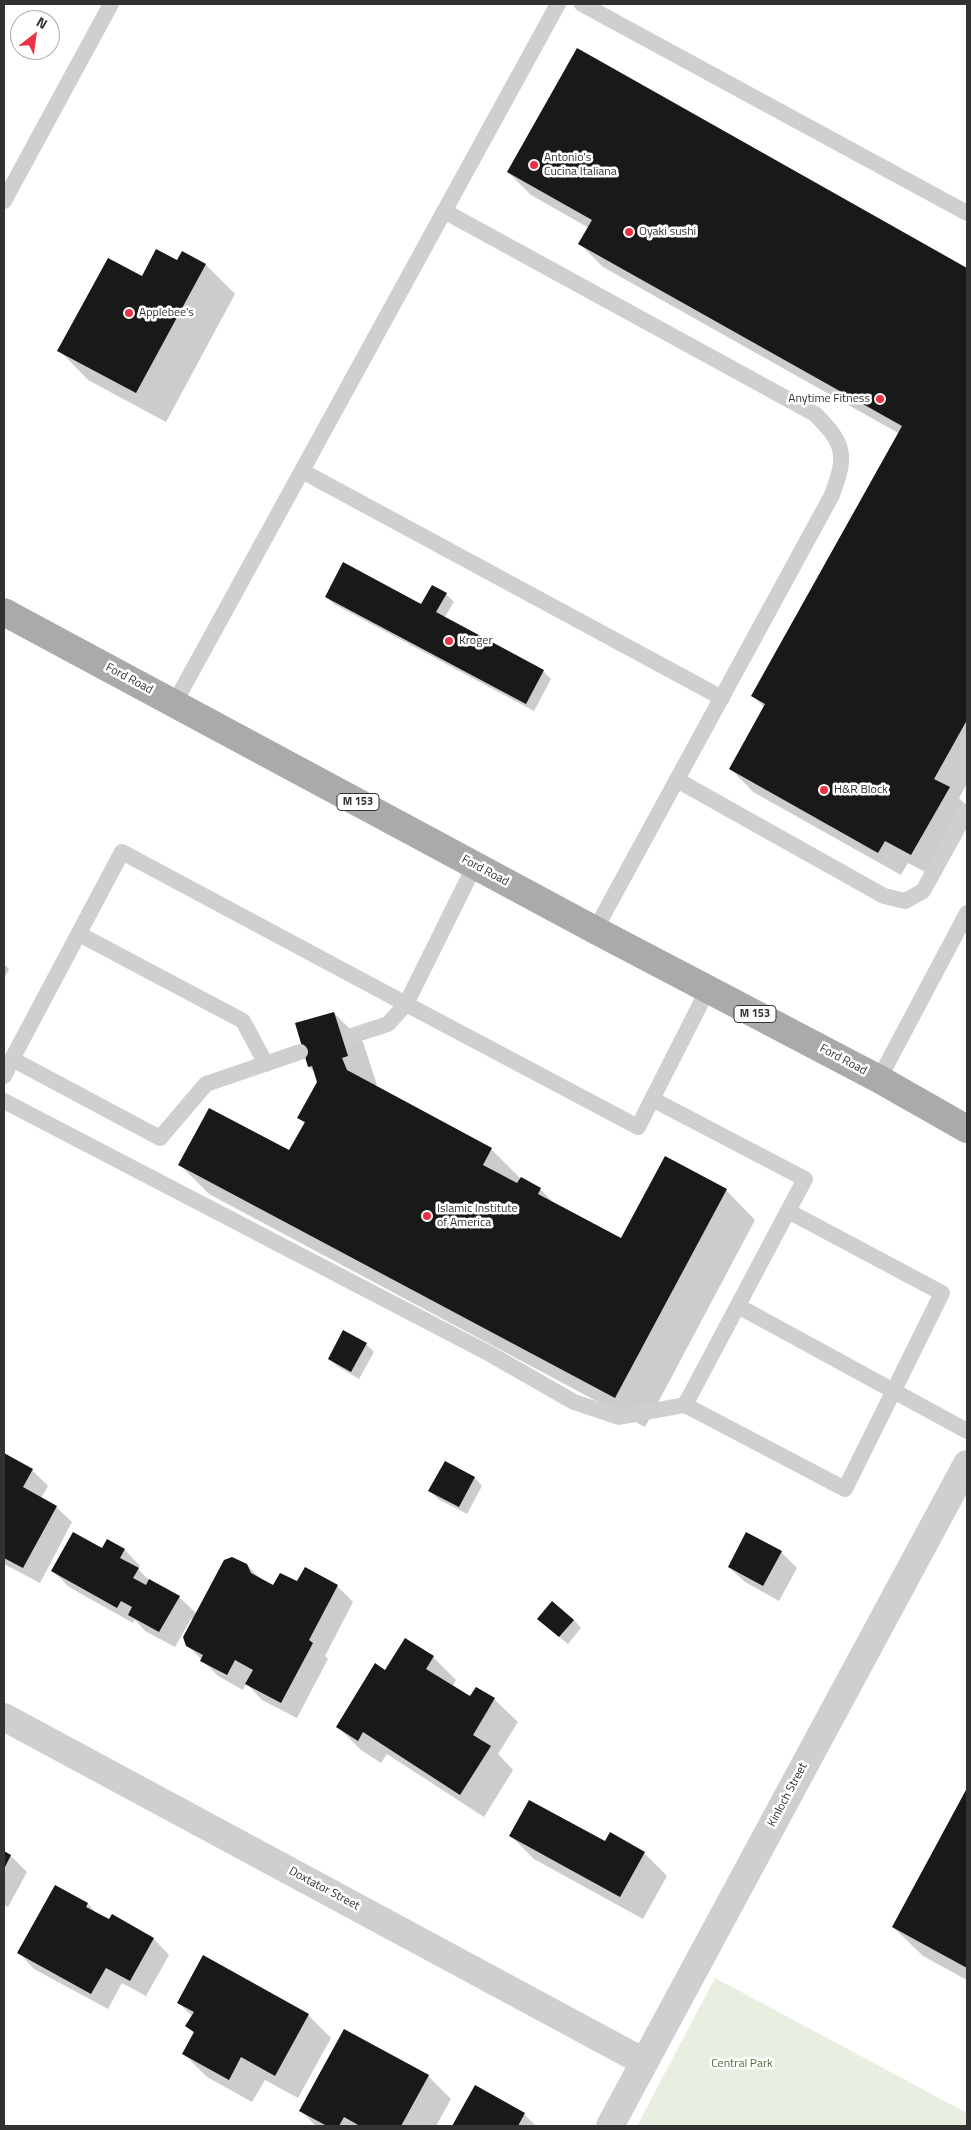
<!DOCTYPE html>
<html>
<head>
<meta charset="utf-8">
<style>
	body { margin:0 }
	#map { position:relative; width:971px; height:2130px; overflow:hidden; background:#fff; font-family:"Titillium Web",sans-serif }
	canvas { display:block }
	.frame { position:absolute; inset:0; border:5px solid #323232; pointer-events:none }
	.north { position:absolute; left:10px; top:10px; width:50px; height:50px; box-sizing:border-box; background:#fff; border:1px solid #adadad; border-radius:50%; rotate:30deg; font-size:14px; font-weight:700; line-height:20px; text-align:center; color:#323232 }
	.north::after { content:''; display:block; margin:auto; width:18px; height:22px; background:#ec3045; clip-path:polygon(50% 0,100% 100%,50% 72%,0 100%) }
</style>
</head>
<body>
<div id="map">
<canvas width="971" height="2130"></canvas>
<div class="frame"></div>
<div class="north">N</div>
</div>
<script>
const c = document.querySelector('canvas').getContext('2d');
c.lineJoin = 'round';
function fill(path, color) {
  c.fillStyle = color;
  c.fill(path, 'evenodd');
}
function strokePath(path, color, width, dash) {
  c.strokeStyle = color;
  c.lineWidth = width;
  c.lineCap = dash ? 'butt' : 'round';
  c.setLineDash(dash || []);
  c.stroke(path);
}
function write(font, color, halo, rows, align = 'center') {
  c.font = font + ' "Titillium Web",sans-serif';
  c.lineWidth = 5;
  c.setLineDash([]);
  c.textBaseline = 'middle';
  c.strokeStyle = halo;
  c.fillStyle = color;
  for (const [text, x, y, turn = 0] of rows) {
    c.save();
    c.translate(x, y);
    c.rotate((+turn || 0) * Math.PI / 180);
    c.textAlign = isNaN(turn) ? turn : align;
    if (halo) c.strokeText(text, 0, 0);
    c.fillText(text, 0, 0);
    c.restore();
  }
}
const green = new Path2D(`
	M715,1978l252,135v13h-330z`);
const shadow = new Path2D(`
	M577,49l390,220v515l-8,14 8,8 -32,71 -27,-14 -7,12 -148,-83 -23,-24 34,-61 -12,-12 148,-261 -297,-167 -23,-23 9,-16 -58,-33 -23,-23z
	M182,253l24,12 29,29 -69,128 -78,-42 -29,-30 83,-72 35,-16z
	M446,594l8,8 -10,16 99,53 8,8 -17,32 -200,-107 -8,-7 96,9z
	M4,964l5,5 -5,10z
	M334,1013l29,29 14,43 -3,1 117,63 29,29 20,11 17,17 65,34 104,-50 29,30 -110,207 -436,-233 -29,-29 110,-13 15,-28 -6,-6 19,-36 -2,-9 -7,-6z
	M366,1344l8,8 -15,27 -22,-13 -8,-7z
	M4,1455l28,15 16,16 -7,12 15,9 16,15 -32,61 -36,-19z
	M445,1462l30,16 7,8 -15,28 -29,-15 -8,-8z
	M107,1541l18,9 15,16 -2,3 11,11 30,17 18,17 50,-49 16,16 11,6 24,-4 7,-14 32,17 16,16 -28,54 3,3 -31,59 -35,-18 -16,-17 -3,7 -25,-14 -31,-31 6,-25 -2,-1 -16,28 -30,-16 -10,-11 -2,3 -64,-36 -16,-16 49,-21z
	M781,1552l16,16 -18,33 -34,-19 -16,-15z
	M574,1620l7,8 -13,16 -21,-17z
	M433,1657l23,23 -4,7 19,11 6,-10 17,11 24,23 -20,32 15,16 -29,47 -97,-63 -6,9 -20,-13 -24,-24 49,-54z
	M967,1791v189l-44,-24 -30,-29z
	M511,1836l94,7 39,10 23,23 -24,43 -109,-60z
	M4,1852l7,4 16,16 -19,35 -4,-2z
	M55,1887l33,17 10,11 11,6 3,-5 42,23 15,16 -23,41 -24,-13 -14,26 -74,-40 -15,-16z
	M178,2002l130,13 23,23 -33,60 -33,-18 -13,22 -45,-25 -23,-23 11,-20 -8,-8 5,-10z
	M428,2076l23,23 -15,27h-120l-15,-15z
	M475,2087l49,27 12,12h-83z`);
const building = new Path2D(`
	M577,48l390,220v452l-33,59 16,8 -39,68 -26,-14 -7,12 -149,-84 36,-65 -14,-8 151,-270 -324,-182 14,-24 -85,-48z
	M156,249l21,11 5,-9 24,13 -70,129 -79,-42 51,-93 34,18z
	M343,562l78,42 11,-19 15,8 -11,19 108,58 -18,34 -201,-107z
	M334,1012l14,44 -6,2 5,12 145,78 -9,17 34,18 4,-6 20,11 -3,6 83,44 44,-82 62,33 -112,209 -437,-233 31,-57 80,42 16,-28 -8,-4 20,-36 -5,-16 -4,1 -13,-44z
	M343,1330l24,13 -16,29 -23,-13z
	M4,1453l29,16 -10,18 34,19 -34,62 -19,-10z
	M445,1461l30,16 -16,30 -31,-16z
	M73,1532l29,16 5,-9 18,10 -5,9 19,10 -6,10 13,7 3,-6 31,17 -21,36 -31,-17 4,-8 -11,-6 -4,7 -66,-37z
	M746,1532l36,19 -19,35 -35,-19z
	M232,1557l15,7 4,9 22,12 7,-12 17,8 8,-14 33,18 -29,55 4,3 -32,60 -36,-19 8,-14 -18,-10 -8,15 -27,-14 3,-6 -17,-9 -3,-9 41,-77z
	M552,1601l22,19 -15,17 -22,-18z
	M405,1638l29,18 -8,13 44,27 6,-9 19,11 -22,37 18,11 -31,49 -97,-63 -5,9 -22,-14 39,-64 10,7z
	M967,1788v180l-75,-41z
	M529,1800l76,41 5,-9 35,20 -25,45 -111,-61z
	M4,1851l7,4 -7,14z
	M55,1885l33,18 -2,4 23,12 3,-5 42,24 -24,43 -24,-13 -15,26 -74,-41z
	M203,1955l106,59 -34,62 -34,-19 -12,23 -47,-26 12,-22 -9,-6 9,-14 -17,-9z
	M344,2029l85,46 -28,51h-41l-16,-9 -5,9h-12l-28,-15z
	M475,2085l50,28 -7,13h-66z`);
const lane = new Path2D(`
	M582,4l385,209
	M4,201l107,-197
	M444,211l371,203c30,30 32,41 17,81l-237,435
	M302,471l420,227
	M174,704l384,-700
	M677,780l207,116 21,5 18,-10 44,-80
	M79,934l164,87 23,43
	M351,1036l37,-12 18,-20 232,123 70,-138
	M300,1052l-94,32 -46,54 -148,-79 110,-207 284,152 69,-139
	M4,1076l8,-17
	M879,1079l88,-166
	M652,1099l153,80 -120,226 160,84 97,-196 -154,-82
	M4,1101l486,253 84,48 45,15 66,-12
	M738,1306l229,125`);
const street = new Path2D(`
	M4,1717l640,345
	M610,2126l357,-662`);
const primary = new Path2D(`
	M4,612l591,318 284,149 88,50`);
const markers = [
	[534,165,5,"#ec3045"],
	[629,232,5,"#ec3045"],
	[129,313,5,"#ec3045"],
	[880,399,5,"#ec3045"],
	[449,641,5,"#ec3045"],
	[824,790,5,"#ec3045"],
	[427,1216,5,"#ec3045"]
];
const shields = [
	[358,802,42],
	[755,1014,42]
];
const shieldNames = [
	["M 153",358,802],
	["M 153",755,1014]
];
const poiNames = [
	["Antonio's",544,158],
	["Cucina Italiana",544,172],
	["Oyaki sushi",639,232],
	["Applebee's",139,313],
	["Anytime Fitness",870,399,"right"],
	["Kroger",459,641],
	["H&R Block",834,790],
	["Islamic Institute",437,1209],
	["of America",437,1223]
];
const streetNames = [
	["Ford Road",129,679,28],
	["Ford Road",485,871,28],
	["Ford Road",843,1060,28],
	["Kinloch Street",788,1795,-62],
	["Doxtator Street",324,1889,28]
];
const parkNames = [
	["Central Park",742,2064]
];
fill(green, '#e8eee0');
fill(shadow, '#0003');
fill(building, '#191919');
strokePath(lane, '#cfcfcf', 16);
strokePath(street, '#cfcfcf', 28);
strokePath(primary, '#aaa', 28);
for (const [x, y, r, color] of markers) {
  const dot = new Path2D();
  dot.arc(x, y, r, 0, 2 * Math.PI);
  c.fillStyle = color;
  c.fill(dot);
  strokePath(dot, '#fff', 2);
}
for (const [x, y, w] of shields) {
  const box = new Path2D();
  box.roundRect(x - w / 2, y - 8.5, w, 17, 4);
  c.fillStyle = '#fff';
  c.fill(box);
  strokePath(box, '#323232', 1);
}
write('bold 11px', '#323232', null, shieldNames);
write('12px', '#323232', '#fff', poiNames, 'left');
write('12px', '#323232', '#fff', streetNames);
write('12px', '#56703c', '#fff', parkNames);
</script>
</body>
</html>
